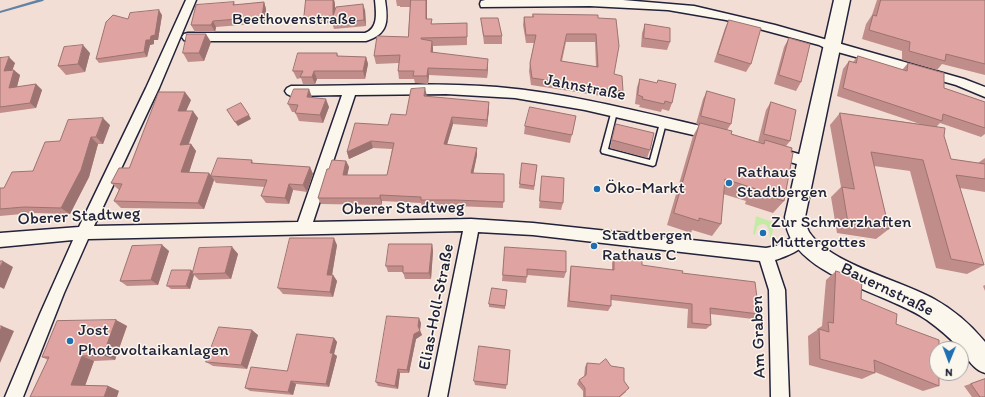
<!DOCTYPE html>
<html>
<head>
<meta charset="utf-8">
<style>
	body { margin:0 }
	#map { position:relative; width:985px; height:397px; overflow:hidden; background:#f3ded6; font-family:Itim,sans-serif }
	canvas { display:block }
	.north { position:absolute; left:929px; top:341px; width:40px; height:40px; box-sizing:border-box; background:#fbf7ec; border:1px solid #a4a2a5; border-radius:50%; rotate:181deg; font-size:11px; font-weight:700; line-height:16px; text-align:center; color:#22223b }
	.north::after { content:''; display:block; margin:auto; width:14px; height:18px; background:#1f6fb2; clip-path:polygon(50% 0,100% 100%,50% 72%,0 100%) }
</style>
</head>
<body>
<div id="map">
<canvas width="985" height="397"></canvas>
<div class="north">N</div>
</div>
<script>
const c = document.querySelector('canvas').getContext('2d');
c.lineJoin = 'round';
function fill(path, color) {
  c.fillStyle = color;
  c.fill(path, 'evenodd');
}
function strokePath(path, color, width, dash) {
  c.strokeStyle = color;
  c.lineWidth = width;
  c.lineCap = dash ? 'butt' : 'round';
  c.setLineDash(dash || []);
  c.stroke(path);
}
function write(font, color, halo, rows, align = 'center') {
  c.font = font + ' Itim,sans-serif';
  c.lineWidth = 3;
  c.setLineDash([]);
  c.textBaseline = 'middle';
  c.strokeStyle = halo;
  c.fillStyle = color;
  for (const [text, x, y, turn = 0] of rows) {
    c.save();
    c.translate(x, y);
    c.rotate((+turn || 0) * Math.PI / 180);
    c.textAlign = isNaN(turn) ? turn : align;
    if (halo) c.strokeText(text, 0, 0);
    c.fillText(text, 0, 0);
    c.restore();
  }
}
const green = new Path2D(`
	M756,216l19,7 -4,14 -1,1c0,-9 -4,-19 -13,-11l-2,8 -2,-1z`);
const stream = new Path2D(`
	M37,0h7l-1,1 -43,12v-2z`);
const lane = new Path2D(`
	M612,110h4l1,2 -9,37 42,11 10,-37 3,-2h2l1,2 -11,42 -2,1 -51,-13 -1,-2z`);
const street = new Path2D(`
	M186,0h10l-37,88 -65,138 204,-4 44,-127 -51,1 -4,-2 -2,-3 2,-3 4,-2c69,0 138,-4 206,1 70,6 140,24 208,40l15,4 1,4 -1,4 -5,1 -130,-30 -70,-12 -69,-4 -91,1 -42,127 158,-3 62,4 233,25 10,-2 26,-14 5,2 2,5c-4,10 -24,18 -34,21l10,30 4,107h-18l-2,-107 -9,-29 -227,-26 -55,-3 -31,165h-18l34,-166 -375,8 -24,54 -41,104h-18l35,-83 33,-74 -73,7v-14l79,-6 67,-139z
	M375,0h10c3,20 4,34 -19,41h-178l-4,-1 -2,-3 2,-3 4,-1h177c14,-5 11,-21 10,-33z
	M485,0h138l71,6 81,19 189,54 21,8v10l-29,-12 -129,-36 -8,-4 -93,-25 -58,-10 -78,-4 -109,1 -1,-3 1,-3z
	M775,147l37,11 2,4 -2,4 -5,1 -37,-11 -2,-4 2,-4z`);
const secondary = new Path2D(`
	M834,0h16l-45,217c1,5 1,10 4,15 21,32 91,48 125,67 20,11 37,26 51,43v31c-2,-1 -6,-2 -8,-4 -7,-5 -14,-17 -20,-23 -9,-10 -19,-18 -30,-26 -39,-28 -140,-45 -142,-103z`);
const wall = new Path2D(`
	M306,0h28l1,4v6h30l1,16 -32,3 -2,-6 -25,2 -3,-6z
	M396,0h31v19l5,5 35,-1v22l-34,1v6l55,15 -1,11 -58,-3 -1,9 -13,-1 -1,-4h-15l-1,-8 1,-8 -23,1 -2,-8 34,-19 2,-30h-10v-1h-3z
	M877,0h108v75l-43,-11 -5,6 -35,-10v-9l-40,-12 4,-15 6,-9z
	M234,2l1,3 29,-3 2,7 -1,14 -49,4 -1,5h-20l-4,-7z
	M533,14l65,4 16,56 9,17 -2,8 -90,-14 -2,-14 1,-8 4,-20h-8l-3,-18 1,-8h8zM566,42h29l1,25 -34,-6z
	M162,15l-4,25h-4v4l-4,1 -3,12 -48,6 -3,-4 32,-40z
	M481,18l21,18v8h-18l-2,-18z
	M729,20l22,44 -5,8 -32,-10 11,-34z
	M645,24l25,18 -3,8 -26,-3 1,-14z
	M789,38l12,44 -5,9 -22,-7 10,-37z
	M211,42l-7,19 -16,1 -5,-9z
	M90,53l-5,19 -19,3 -8,-9z
	M337,53l1,3 28,1 2,7 -3,15h-48l-2,5h-12l-2,-6 -4,1 -4,-8z
	M858,56l44,14 6,-7 36,25 41,14v32l-4,3 -41,-14 -3,3 7,10 7,23 27,4 7,-5v34l-25,-4 24,77 -17,9 -31,-6 -26,-97 -36,-5 15,63 -13,10 -39,-6 -6,-36 10,-10 -11,-62 10,-12 80,11 -83,-28 6,-27 6,-8 4,1z
	M0,58l15,5 -3,7 8,5 -3,12 19,-3 6,6 -6,18 -36,5z
	M640,79l32,24 -3,8 -7,-2 -1,3 -22,-5 1,-2 -5,-1 2,-17z
	M707,91l24,33 -4,6 4,4 32,9 -5,-1 8,-32 5,-8 19,39 -4,5 -2,55 -11,12 -28,-9 1,-3 -23,-7 -2,30 -9,12 -20,-6 -1,3 -24,-8 26,-89 6,-11 -3,-1 7,-25z
	M427,96l-1,1 63,5v7l-2,18 -34,-3 -6,21 30,3v7l-4,18 31,1 -1,34 -47,-2h-34l-1,-3 -39,-2v4l-61,-1 -3,-6 11,-29 17,-8 3,6 -2,8h40l5,-26 -19,-1 -24,11 -2,-7 59,-37z
	M312,97l17,10 -6,16 -24,-2 -4,-9h-3l-4,-8z
	M191,100l-5,11 12,7 -10,26h3l5,7 -7,21 22,3 41,-15 1,3 57,4 3,7 -6,18 -14,-2 -4,14 -23,-1 -5,-7 4,-9 -49,-4 -2,-3 -10,29 -83,-1 -7,-7 5,-11 -8,-7 18,-15z
	M576,116l-6,27 -46,-9 1,-8z
	M616,124l34,26 -3,8 -37,-10z
	M110,125l-7,19h-5l-9,33 -19,37 -37,-1 -33,3v-28h4z
	M522,163l15,2 -3,25 -15,-2z
	M542,176l21,27 -2,7 -22,-2z
	M432,244l1,7 -2,28h-26l-2,-7h-15l-2,-6z
	M162,245l7,6 -11,34 -31,1 -7,-5z
	M337,245l-5,30h1l4,6 -4,16 -50,-3 -5,-6z
	M232,247l6,7 -7,25 -32,1 -5,-5 -4,14h-19l-4,-3 24,-16 1,1z
	M505,247l61,25 -2,6 -37,-3 -1,8 -24,-2z
	M623,253l19,12 40,8 77,41 -6,5 -43,-5 1,11 -5,4 -19,-1 1,-19 -77,-9v6l-3,5 -41,-4 3,-36 1,-5 41,4v-7l2,-6h7z
	M836,271l25,28 35,25 43,62 -16,5 -48,-19v1l-13,6 -53,-14 -1,-29 9,-6v-1l5,-3 4,-46z
	M985,285v6l-2,-5z
	M507,290l-2,19 -16,-2v-3z
	M116,320l11,6 -12,34 -21,1 -9,24 23,1 11,5 -89,6 18,-37 -6,-3z
	M421,323l-1,7 2,5 -6,4 -7,34h-9l-2,16 -20,-3 -2,-4z
	M258,335l-11,34 -34,-3 -7,-4z
	M334,338l3,4 -3,12 3,2 -8,31 -33,-3 -3,11 -43,-4 -5,-3 42,-17z
	M510,350l-4,39 -31,-4 -1,-4z
	M587,363l37,18 2,11 -6,5h-37v-6l-6,-7 2,-4 5,-3 1,-10z
	M985,379v18h-13l-8,-11z`);
const shadedWall = new Path2D(`
	M333,0h1l1,4v18l-2,-6z
	M426,0h1v27l-1,-8z
	M264,2l2,7 -1,14 -3,-6z
	M363,4l2,6 1,16 -2,-6z
	M159,10l3,5 -4,25h-4v4l-4,1 -3,12 -3,-5 2,-12 5,-4z
	M213,21l3,6 -1,5 -4,-7z
	M206,34l5,8 -7,19 -5,-8z
	M432,41l1,8 -1,11 -1,-8z
	M83,45l7,8 -5,19 -7,-8z
	M9,57l6,6 -5,14 -6,-6z
	M366,57l2,7 -3,15 -2,-8z
	M488,59v8l-1,11v-8z
	M428,68l1,7 -1,9 -1,-8z
	M14,70l6,5 -5,19 -6,-6z
	M314,71l3,8 -2,5 -3,-7z
	M36,84l6,6 -6,18 -6,-5z
	M425,88l2,8 -2,8 -1,-8z
	M309,89l3,8h-5z
	M185,92l6,8 -8,18 -5,-7z
	M326,99l3,8 -6,16 -3,-8z
	M489,102v7l-2,18v-7z
	M193,111l5,7 -12,34 -6,-7z
	M249,115l2,4 -13,7 -3,-4z
	M452,117l1,7 -8,27 -1,-7z
	M103,118l7,7 -7,19 -7,-7z
	M91,137l7,7 -9,33 -19,37 -9,-6z
	M371,141l2,7 -24,11 -2,-7z
	M191,144l5,7 -9,28 -6,-7z
	M477,148v7l-5,25 -1,-7z
	M346,161l3,6 -3,15 -3,-7z
	M310,167l3,7 -6,18 -4,-7z
	M209,173l3,3h-1l3,4 -10,29 -6,-6z
	M289,184l4,6 -4,14 -4,-6z
	M380,195l2,6v4l-2,-7z
	M334,238l3,7 -6,36 -4,-6z
	M432,244l1,7 -2,28 -2,-6z
	M162,245l7,6 -11,34 -7,-5z
	M232,247l6,7 -7,25 -6,-6z
	M3,261l10,6 -9,22 -4,-2v-20z
	M191,270l4,3 -3,1 2,1 -4,14 -4,-3z
	M333,275l4,6 -4,16 -3,-5z
	M419,318l2,5 -1,7 -2,-4z
	M116,320l11,6 -12,34 -12,-5z
	M2,326l12,5 -14,32v-32z
	M252,330l6,5 -11,34 -6,-4z
	M420,331l2,4 -6,4 -7,34 -2,-3 7,-36z
	M334,338l3,4 -3,12 3,2 -8,31 -3,-3 4,-31z
	M82,356l12,5 -10,28 -13,-4z
	M398,369l2,4 -2,16 -3,-3z
	M291,381l5,3 -3,11 -5,-3z
	M108,386l11,5 -2,6h-13z`);
const building = new Path2D(`
	M306,0h27v16l3,-9 27,-3 1,16 -32,3 1,-7 -29,3z
	M411,0h15v19h6l-1,5 36,-1v14l-46,1v1l11,2 -1,11 57,7 -1,11 -59,-2 -1,8h-14l1,-5h-16l2,-16 -26,1 3,-20 31,1z
	M881,0h104v64l-39,-10 -1,7 -36,-10 1,-9 -41,-12 4,-15 3,1z
	M234,2l-1,3 31,-3 -2,15 -49,4 -2,4h-20l5,-20z
	M159,10l-4,25 -4,1 -1,4h-4l-2,12 -48,7 10,-37 7,-7 15,4 2,-6z
	M533,14l65,1v3l18,1 3,27 -5,28 8,2 1,15 -91,-13 -2,-15 6,-28h-10l-2,-18h9zM567,34h29l2,33 -37,-6z
	M481,18h17l4,18h-18z
	M729,20l32,8 -10,36 -33,-10z
	M645,24l25,4v14l-26,-4z
	M187,34h19l-7,19h-16z
	M789,38l21,6 -9,38 -22,-7z
	M83,45l-5,19 -20,2 6,-19z
	M298,53h39v3l29,1 -3,14h-49l-2,6h-12l3,-6h-10z
	M858,56l49,15 1,-8 36,10v15l41,14v26l-42,-14 -1,7 -99,-33 6,-27 7,2z
	M9,57l-5,14 10,-1 -5,18 27,-4 -6,19 -30,4v-49z
	M640,79l17,4 1,-3 18,4 -4,19 -7,-2 -1,3 -22,-5 1,-2 -5,-2z
	M425,88l-1,8 65,6 -2,18 -35,-3 -8,27 33,4 -6,25 33,1v28l-49,-2h-34v-3l-41,-2v3h-62l9,-29h2l3,-9 14,1 -3,14h44l7,-32 -23,-2 -24,11 8,-29 33,2 3,-11 15,1 5,-26z
	M294,89h15l-2,8 19,2 -6,16 -25,-2 3,-8 -10,-1z
	M707,91l28,8 -4,25 -30,-8z
	M159,92h26l-7,19h15l-13,34 11,-1 -10,28 28,1 -11,30 -84,-2 8,-17 -11,-1 8,-15h10z
	M771,102l25,8 -6,31 -26,-7z
	M241,103l8,12 -14,7 -8,-12z
	M530,107l46,9 -4,19 -47,-9z
	M840,113l105,15 -1,8 7,23 34,5v15l-29,-4 28,90 -33,-6 -28,-99 -52,-8 18,77 -41,-6 -6,-36 12,2z
	M103,118l-7,19h-5l-10,33 -20,38 -37,-1 -24,2v-21h4l8,-16 21,-1 12,-29 15,-1 8,-21z
	M700,123l32,8 -1,3 33,10 1,-4 27,8 -1,4 2,1 -9,48 -29,-9 1,-3 -31,-10 -4,45 -22,-6v3l-25,-8z
	M616,124l38,9 -4,17 -38,-10z
	M218,158l34,2 -1,3 59,4 -7,18 -14,-1 -4,14 -24,-2 6,-16 -56,-4z
	M522,163l15,2 -3,21 -14,-2z
	M542,176l22,2 -1,25 -23,-2z
	M290,238h44l-7,37h6l-3,17 -52,-4z
	M389,244h43l-3,29h-26v-7h-17z
	M162,245l-11,35 -31,1 12,-35z
	M232,247l-7,26 -33,1 7,-26z
	M505,247l61,4v21l-39,-3v8l-24,-2z
	M623,253l19,2v10l41,6 -1,2 73,9 4,32 -49,-6 1,17 -19,-2v-19l-81,-9v11l-42,-5 2,-35 43,4v-13h9z
	M0,261h3l-3,6z
	M172,270h19l-5,16h-19z
	M836,271l26,9 -1,19 36,15 -1,10 43,16v9h-2v24h2v13l-65,-26 1,13 -55,-14 -1,-30 10,3 -1,-10 5,1z
	M492,288l15,2 -2,16 -16,-2z
	M387,316l32,2 -1,8 2,5 -6,3 -7,36 -9,-1 -3,17 -19,-4z
	M116,320l-13,35 -21,1 -11,29 37,1 -4,11h-74l19,-40h-7l15,-36z
	M0,326h2l-2,5z
	M219,327l33,3 -11,35 -35,-3z
	M297,334l37,4 -4,15h3l-7,31 -35,-3 -3,11 -43,-4 6,-21 36,4z
	M479,346l31,4 -3,35 -33,-4z
	M606,359l5,7 13,2v13l5,7 -10,9h-34v-9l-6,-8 7,-5 1,-12 12,1z
	M985,379v18h-5l-9,-13z`);
const markers = [
	[729,183,4,"#1f6fb2"],
	[597,189,4,"#1f6fb2"],
	[763,233,4,"#1f6fb2"],
	[594,246,4,"#1f6fb2"],
	[70,341,4,"#1f6fb2"]
];
const streetNames = [
	["Beethovenstraße",294,20],
	["Jahnstraße",585,88,11],
	["Oberer Stadtweg",403,209,-1],
	["Oberer Stadtweg",79,217,-3],
	["Bauernstraße",887,290,26],
	["Elias-Holl-Straße",437,307,-79],
	["Am Graben",759,337,-92]
];
const poiNames = [
	["Rathaus",737,173],
	["Stadtbergen",737,193],
	["Öko-Markt",605,189],
	["Zur Schmerzhaften",771,223],
	["Muttergottes",771,243],
	["Stadtbergen",602,236],
	["Rathaus C",602,256],
	["Jost",78,331],
	["Photovoltaikanlagen",78,351]
];
fill(green, '#c3eba6');
fill(stream, '#6282a4');
strokePath(lane, '#22223b', 3);
strokePath(street, '#22223b', 3);
strokePath(secondary, '#22223b', 3);
fill(lane, '#fbf7ec');
fill(street, '#fbf7ec');
fill(secondary, '#fbf7ec');
fill(wall, '#c08d8a');
fill(shadedWall, '#9c7371');
fill(building, '#dfa4a1');
strokePath(building, '#9c7371', 1);
for (const [x, y, r, color] of markers) {
  const dot = new Path2D();
  dot.arc(x, y, r, 0, 2 * Math.PI);
  c.fillStyle = color;
  c.fill(dot);
  strokePath(dot, '#fbf7ec', 1.5);
}
write('17px', '#22223b', '#fbf7ec', streetNames);
write('17px', '#22223b', '#fbf7ec', poiNames, 'left');
</script>
</body>
</html>
